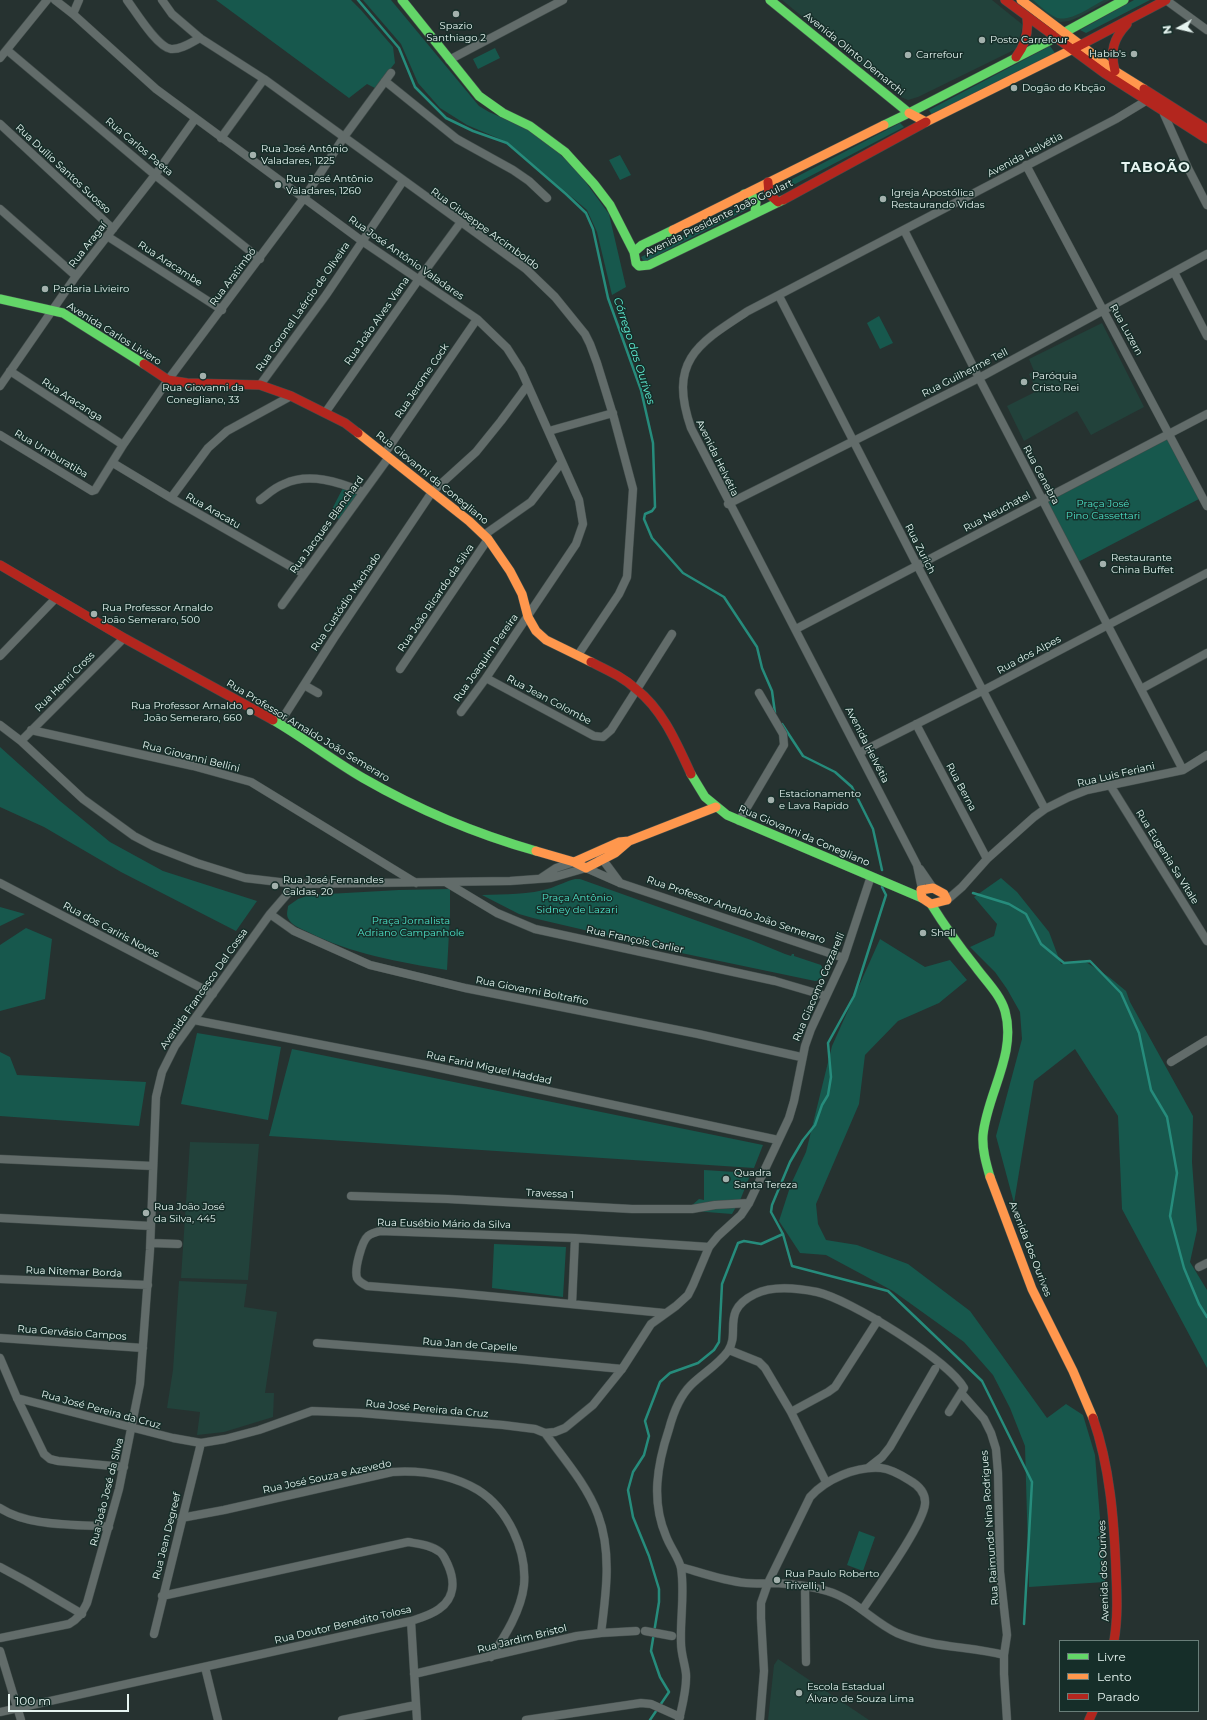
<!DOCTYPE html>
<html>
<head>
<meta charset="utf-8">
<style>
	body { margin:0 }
	#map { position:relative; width:1207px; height:1720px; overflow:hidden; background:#263230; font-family:Montserrat,sans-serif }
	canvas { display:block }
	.legend { position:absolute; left:1059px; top:1640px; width:140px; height:72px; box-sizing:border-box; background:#162e29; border:1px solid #697e79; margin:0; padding:5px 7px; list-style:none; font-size:12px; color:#e6f5f1 }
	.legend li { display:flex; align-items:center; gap:8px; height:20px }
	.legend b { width:20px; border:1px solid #697e79 }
	.north { position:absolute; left:1159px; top:8px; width:40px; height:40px; -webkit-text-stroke:3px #162e29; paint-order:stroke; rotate:262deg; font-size:11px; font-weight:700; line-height:16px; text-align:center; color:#e6f5f1 }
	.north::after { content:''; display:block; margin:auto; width:14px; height:18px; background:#e6f5f1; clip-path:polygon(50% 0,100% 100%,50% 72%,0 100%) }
	.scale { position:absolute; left:8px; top:1694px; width:121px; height:18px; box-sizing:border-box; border:2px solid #e6f5f1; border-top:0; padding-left:5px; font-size:12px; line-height:14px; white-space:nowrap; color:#e6f5f1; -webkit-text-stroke:3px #162e29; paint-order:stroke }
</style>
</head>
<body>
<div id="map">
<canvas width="1207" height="1720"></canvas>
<ul class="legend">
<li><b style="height:5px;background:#63d668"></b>Livre</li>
<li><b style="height:5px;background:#ff974d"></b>Lento</li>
<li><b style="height:5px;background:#b3261e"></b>Parado</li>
</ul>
<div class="north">N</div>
<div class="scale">100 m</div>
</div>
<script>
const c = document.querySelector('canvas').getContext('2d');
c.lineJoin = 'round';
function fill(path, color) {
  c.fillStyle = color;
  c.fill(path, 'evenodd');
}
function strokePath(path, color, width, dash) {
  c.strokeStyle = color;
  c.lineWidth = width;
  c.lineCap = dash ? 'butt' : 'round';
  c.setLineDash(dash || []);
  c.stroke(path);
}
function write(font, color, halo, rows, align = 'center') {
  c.font = font + ' Montserrat,sans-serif';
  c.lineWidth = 3;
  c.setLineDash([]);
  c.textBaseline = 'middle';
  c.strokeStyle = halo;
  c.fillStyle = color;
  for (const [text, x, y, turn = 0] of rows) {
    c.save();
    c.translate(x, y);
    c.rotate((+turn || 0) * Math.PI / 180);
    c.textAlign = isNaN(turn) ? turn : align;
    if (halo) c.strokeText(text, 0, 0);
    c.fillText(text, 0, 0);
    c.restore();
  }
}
const built = new Path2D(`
	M782,0h210l31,25 -7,24 -98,48 -10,3 -7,-3z
	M1029,0h81l-31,17 -10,4 -9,1 -5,-2z
	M1102,323l42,84 -53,28 -14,-24 -53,30 -17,-35 30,-15 -8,-17 5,-3 -5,-12z
	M190,1142l69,2 -11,136 -67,-2z
	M179,1281l68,3 -3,23 33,5 -12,81h9l-1,24 -49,15 -27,3 3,-23 -33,-4 6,-38z
	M778,1659l91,61h-101l6,-55z`);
const green = new Path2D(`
	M216,0h135l10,10 32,37 2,16 -20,25 -8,-4 -18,14z
	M363,0h28l88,106 10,6 37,16 25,17 28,28 30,41 17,73 -14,8 -15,-63 -10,-22 -80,-68 -40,-17 -27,-17 -22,-25 -17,-39z
	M1033,0h71c-12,6 -36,24 -49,17 -8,-4 -15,-11 -22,-17z
	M1134,0h16l-64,33 -6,-3z
	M1050,46l5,7 -122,64 -4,-7z
	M495,48l5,10 -22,11 -5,-10z
	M900,123l4,4 -126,66 -3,-5z
	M620,155l11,20 -11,5 -11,-20z
	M747,203l3,5 -106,54 -3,-5z
	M879,316l14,27 -13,6 -13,-26z
	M1168,438l31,61 -121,63 -31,-61z
	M344,486l16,5 -18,30 -12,-8z
	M0,747l60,54 50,41 53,29 94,30 -21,30 -115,-59 -77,-45 -44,-20z
	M1001,878l16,14 32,40 12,32 25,-2 23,15 17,14 4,11 63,114 -1,46 5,68 -7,32 17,28v78l-85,-159 -4,-93 -43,-67 -41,32 -20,122 -18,-67 26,-97 -2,-27 -13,-23 -12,-17 -25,-25 24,-11 3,-12 -23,-27z
	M575,879h5l171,61 34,14 6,2 1,-2h2v2l27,9 5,10h-3l-2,5 -6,1 -191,-40 -1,-2 -90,-21 -14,-4 -37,-19c23,-1 47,0 69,-7 8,-3 16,-7 24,-9z
	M450,889v25l-3,56c-48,-8 -96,-16 -139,-38 -7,-3 -17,-7 -20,-14 -2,-4 0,-9 0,-12l10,-7 12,-4 89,-5z
	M0,907l25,7 -25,12z
	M26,928l26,11 -7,60 -45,12v-66z
	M880,939l45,28 25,-7 17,20 -28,23 -41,18 -33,34 -6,49 -43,100 2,20 8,16 31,5 51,19 62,47 77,107 19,-14 17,11 12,40 10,127 -76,5 -4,-141 -15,-38 -17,-33 -29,-33 -71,-51 -67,-36 -26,-2 -21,-32 12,-37 15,-32 26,-106z
	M197,1033l84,14 -13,73 -87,-16z
	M292,1049l471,96 -9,23 -485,-32z
	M0,1052l10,5 7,18 129,7 -7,44 -139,-10z
	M704,1170l47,3 -10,25 -9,16 -38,-3 -3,-5 8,-7 5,1z
	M494,1244l72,3 -3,50 -71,-9z
	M859,1531l16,6 -12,34 -16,-6z`);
const stream = new Path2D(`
	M358,0l41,48 16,39 31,31 27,13 34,12 59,51 20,19 7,16 15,69 33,92 12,53 2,64 -3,4 -7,3 -1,5 8,19 31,35 41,24 33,50 5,21 10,23 3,22
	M782,724l21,32 32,16 17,15 21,42 9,41
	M973,893l36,11 17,10 15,30 23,19 26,-2 31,32 18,40 12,57 16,27 10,56 -7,43 14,52 15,36 8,13
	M783,1234l9,32 96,25 94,90 50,101 -8,142
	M650,1720l19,-28 -9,-15 -9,-26 8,-49v-13l-10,-33 -16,-39 -5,-27 5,-18 11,-17 5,-19 -4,-15 15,-39 10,-9 28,-10 16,-13 5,-8 3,-58 16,-41 6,-2 17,3 22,-10 -12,-22 1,-7 18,-43 13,-22 12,-15 7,-20 6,-10 3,-18 -3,-34 26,-47 32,-101 -4,-8`);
const street = new Path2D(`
	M55,0l18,14 83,75 206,152 115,78 30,29 14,22 58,130 4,24 -7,20 -90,134 -25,34
	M127,0c9,12 30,47 44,49 10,1 21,-7 29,-11
	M162,0l10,14 28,24 64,41 262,190 29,28 30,37 5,10 7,19 17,55 19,71 -6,88 -8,17 -41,61
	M1166,0l41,30
	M73,14l6,-14
	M7,50l148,125 105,84
	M0,58l47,-58
	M449,60l114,-60
	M385,81l72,58 56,31 16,11 18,17
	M1164,114l24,54 19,37
	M0,124l113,105
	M221,138l43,-59
	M1026,165l181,341
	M0,209l76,67
	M904,230l75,148 204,392
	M107,236l115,74
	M1174,272l33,64
	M779,296l138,269 128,244
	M10,371l113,74
	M260,385l66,-90 77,-114
	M0,386l76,-110 79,-101 40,-56
	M325,413l94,-134 42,-57
	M549,431l64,-18
	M0,435l92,56 3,-1 28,-45 45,-65 136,-182 40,-61 47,-64
	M385,453l92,-134
	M113,463l58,35 133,76
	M171,498l37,-50 19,-17 64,-35
	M260,500c8,-6 15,-13 24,-16 25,-12 55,-2 79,8
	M728,504l251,-126 228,-124
	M484,535l47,-33 31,-40
	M282,605l107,-148
	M796,629l411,-215
	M0,656l55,-57
	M400,669l88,-130
	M486,678l108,58 9,1 8,-7 61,-96
	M304,685l14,8
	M1141,689l66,-36
	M279,724l55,-86 98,-146 44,-40 25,-31 26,-35
	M916,724l71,135
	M0,725l21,16 62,58 51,37 19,10 44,17 48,15 51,6 214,-3 41,-3 35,-10 34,15 224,75
	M31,730l162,36 58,16 165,101
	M21,741l103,-103
	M859,753l125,-63 223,-117
	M1110,785l97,156
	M739,821l45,-76 -1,-11 -24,-41
	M600,858l3,2 17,23
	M920,869l13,19
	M541,878l15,-10 18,-6
	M0,883l213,111
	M447,883l50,30 38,16 240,52 51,15
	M922,889l-5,-24 -226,-437c-23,-67 6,-84 57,-117l368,-192 33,-20
	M947,900l15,-13 25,-28 47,-42 11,-8 24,-12 18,-7 96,-20 24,-15
	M270,914l24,17 76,34 95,23 233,46 103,23
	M194,1020l232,45 352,75
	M1171,1062l36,-22
	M0,1159l153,7
	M351,1196l97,3 184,10h60l23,-4 34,-2
	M0,1218l151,8
	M151,1243l27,1
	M1199,1267l8,-4
	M0,1279l148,6
	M572,1304l3,-66
	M664,1313l-208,-20 -89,-7c-4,-2 -8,-4 -10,-8 -3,-9 5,-37 11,-42 4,-3 8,-4 12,-5l195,7 134,9
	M0,1338l143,10
	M317,1343l200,16 105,10
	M729,1350l30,12 6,6 26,44 35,70
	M0,1358l17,40 27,56 6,5 8,2 66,6
	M961,1393l23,26 7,14 5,16 2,24 2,99 7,63 -3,20v19l3,46
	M17,1398l156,40 28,5 24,-4 34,-9 53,-19 49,2 142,12 32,4 10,4 10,-1 10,-4 28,-23 29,-36 29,-45 25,-18 12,-11 5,-10 16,-38 9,-11 23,-21 8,-12 40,-85 5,-17 11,-55 6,-17 33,-71 27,-82
	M791,1412l37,-20 7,-5 43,-67
	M545,1433c19,26 42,52 53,82 14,37 8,79 3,118
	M868,1468l14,-11 8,-10 45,-78
	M0,1508c29,19 75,16 109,19
	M181,1518l43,-8 168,-38c30,-2 60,3 86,18 30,19 49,60 46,95 -3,26 -19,51 -33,72
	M0,1567l26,14 56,33
	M681,1567c21,6 43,14 65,16 10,1 20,0 30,0 16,1 35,3 51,8 28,8 46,31 70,42 35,15 71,13 107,22
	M805,1587l1,75
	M411,1621l6,99
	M645,1631l27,5
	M154,1634l47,-191
	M0,1638l69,-14c9,-5 13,-11 18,-21l32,-114 21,-105 10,-134 6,-153 6,-25 13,-26 95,-132 26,-30
	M0,1651l21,69
	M205,1667l13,53
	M414,1674l163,-38 24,-3 35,-2
	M0,1712l411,-91c9,-3 20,-6 28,-12 16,-11 16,-28 9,-44 -2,-4 -4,-10 -8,-13 -9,-7 -21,-8 -32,-10l-246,54
	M342,1720l74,-15
	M526,1720l115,-17 10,1 29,13
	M679,1720c3,-14 8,-31 7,-46 -1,-10 -5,-20 -5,-31 -1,-25 4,-50 0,-75 -2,-10 -11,-21 -15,-32 -15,-35 -9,-71 3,-107 4,-15 11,-33 22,-44 12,-12 27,-20 37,-34 13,-19 -8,-40 27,-57 18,-9 43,-6 62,-2 32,7 131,68 147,96l-15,24
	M760,1720l4,-49 -3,-53v-15l7,-20 42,-86c16,-18 46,-31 71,-29 10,1 20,7 28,12 9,5 17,13 16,24 -2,21 -48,84 -62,105`);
const fast = new Path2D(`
	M402,0l77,96 24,17 27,13 35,26 29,32 16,21 24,47
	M770,0l139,113 -25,12
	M909,113l136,-70 79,-43
	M744,194l8,2 4,6 -1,11
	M673,230l-31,15 -8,7 2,11 3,3 10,-1 134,-65
	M0,299l63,14 81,51
	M273,720c31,18 59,40 90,58 54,31 113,56 173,73
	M691,774l14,23 22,18 195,83
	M931,904c13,21 28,42 44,62 10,14 25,28 30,45 12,43 -18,83 -22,124 -1,14 3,28 7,42`);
const slow = new Path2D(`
	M1021,0l94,71 29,18
	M909,113l17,9 147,-73
	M673,230l211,-105
	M358,433l111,88 19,18 22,32 12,23 6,23 8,14 10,9 45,22
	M536,851l38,11 12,6 29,-15 14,-12
	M574,862l45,-20 10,-1 87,-34
	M933,888l11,6 3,6 -16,4 -9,-6 -1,-8z
	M990,1177l42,112 41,82 20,47`);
const jam = new Path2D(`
	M1005,0l99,73 103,66
	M1073,49l93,-49
	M1016,57c9,-12 13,-24 11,-39
	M1115,71c-5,-20 -2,-32 12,-47
	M1144,89l63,40
	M768,182l1,12 9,8
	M783,200l143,-78
	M144,364l24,16 19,3 73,2 31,11 54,27 13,10
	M0,565l124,73 149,82
	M591,662c16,8 32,15 45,27 27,21 41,55 55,85
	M1093,1418c17,49 21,101 23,153 1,24 2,47 -2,70
	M1089,1720l4,-9`);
const markers = [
	[456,14,4,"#a3b1ad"],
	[982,40,4,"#a3b1ad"],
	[1134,54,4,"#a3b1ad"],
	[908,55,4,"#a3b1ad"],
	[1014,88,4,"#a3b1ad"],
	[253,155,4,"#a3b1ad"],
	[278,185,4,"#a3b1ad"],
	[883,199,4,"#a3b1ad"],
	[45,289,4,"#a3b1ad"],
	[203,376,4,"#a3b1ad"],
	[1024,382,4,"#a3b1ad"],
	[1103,564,4,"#a3b1ad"],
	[94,614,4,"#a3b1ad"],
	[250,712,4,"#a3b1ad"],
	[771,800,4,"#a3b1ad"],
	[275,886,4,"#a3b1ad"],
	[923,933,4,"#a3b1ad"],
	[726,1179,4,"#a3b1ad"],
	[146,1213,4,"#a3b1ad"],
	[777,1580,4,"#a3b1ad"],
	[799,1693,4,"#a3b1ad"]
];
const poiNames = [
	["Spazio",456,26,"center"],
	["Santhiago 2",456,38,"center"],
	["Posto Carrefour",990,40],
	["Habib's",1126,54,"right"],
	["Carrefour",916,55],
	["Dogão do Kbção",1022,88],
	["Rua José Antônio",261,149],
	["Valadares, 1225",261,161],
	["Rua José Antônio",286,179],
	["Valadares, 1260",286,191],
	["Igreja Apostólica",891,193],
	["Restaurando Vidas",891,205],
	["Padaria Livieiro",53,289],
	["Paróquia",1032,376],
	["Cristo Rei",1032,388],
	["Rua Giovanni da",203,388,"center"],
	["Conegliano, 33",203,400,"center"],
	["Restaurante",1111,558],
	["China Buffet",1111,570],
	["Rua Professor Arnaldo",102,608],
	["João Semeraro, 500",102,620],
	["Rua Professor Arnaldo",242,706,"right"],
	["João Semeraro, 660",242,718,"right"],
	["Estacionamento",779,794],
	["e Lava Rapido",779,806],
	["Rua José Fernandes",283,880],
	["Caldas, 20",283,892],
	["Shell",931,933],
	["Quadra",734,1173],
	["Santa Tereza",734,1185],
	["Rua João José",154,1207],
	["da Silva, 445",154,1219],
	["Rua Paulo Roberto",785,1574],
	["Trivelli, 1",785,1586],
	["Escola Estadual",807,1687],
	["Álvaro de Souza Lima",807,1699]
];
const streetNames = [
	["Avenida Olinto Demarchi",854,54,39],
	["Rua Carlos Paeta",139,147,40],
	["Avenida Helvétia",1025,155,-28],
	["Rua Duílio Santos Suosso",63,169,43],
	["Avenida Presidente João Goulart",719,218,-26],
	["Rua Giuseppe Arcimboldo",485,229,36],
	["Rua Aragaí",88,245,-52],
	["Rua José Antônio Valadares",406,258,35],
	["Rua Aracambe",170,264,33],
	["Rua Aratimbó",233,277,-53],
	["Rua Coronel Laércio de Oliveira",303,307,-55],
	["Rua João Alves Viana",377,321,-55],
	["Rua Luzern",1126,330,61],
	["Avenida Carlos Liviero",114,334,32],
	["Rua Guilherme Tell",965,373,-27],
	["Rua Jerome Cock",422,381,-56],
	["Rua Aracanga",72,400,33],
	["Rua Umburatiba",51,454,31],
	["Avenida Helvétia",717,458,64],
	["Rua Genebra",1041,475,62],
	["Rua Giovanni da Conegliano",432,478,39],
	["Rua Aracatu",213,511,30],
	["Rua Neuchatel",997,512,-28],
	["Rua Jacques Blanchard",327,525,-54],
	["Rua Zurich",920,549,63],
	["Rua João Ricardo da Silva",436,598,-56],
	["Rua Custódio Machado",346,602,-56],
	["Rua dos Alpes",1029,655,-28],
	["Rua Joaquim Pereira",486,658,-55],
	["Rua Henri Cross",65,682,-45],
	["Rua Jean Colombe",549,700,28],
	["Rua Professor Arnaldo João Semeraro",308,731,31],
	["Avenida Helvétia",867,745,63],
	["Rua Giovanni Bellini",191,757,14],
	["Rua Luis Feriani",1116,775,-13],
	["Rua Berna",961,787,62],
	["Rua Giovanni da Conegliano",804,836,23],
	["Rua Eugenia Sa Vitale",1167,857,58],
	["Rua Professor Arnaldo João Semeraro",736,910,19],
	["Rua dos Cariris Novos",111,930,28],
	["Rua François Carlier",635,940,12],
	["Rua Giacomo Cozzarelli",819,987,-67],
	["Avenida Francesco Del Cossa",204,989,-55],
	["Rua Giovanni Boltraffio",532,991,11],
	["Rua Farid Miguel Haddad",489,1068,12],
	["Travessa 1",550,1194,3],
	["Rua Eusébio Mário da Silva",444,1224,1],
	["Avenida dos Ourives",1030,1249,69],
	["Rua Nitemar Borda",74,1272,2],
	["Rua Gervásio Campos",72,1333,4],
	["Rua Jan de Capelle",470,1345,4],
	["Rua José Pereira da Cruz",427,1409,5],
	["Rua José Pereira da Cruz",101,1410,15],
	["Rua José Souza e Azevedo",327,1477,-12],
	["Rua João José da Silva",107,1492,-76],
	["Rua Raimundo Nina Rodrigues",990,1528,-94],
	["Rua Jean Degreef",167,1536,-76],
	["Avenida dos Ourives",1104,1571,-92],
	["Rua Doutor Benedito Tolosa",343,1625,-13],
	["Rua Jardim Bristol",522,1639,-14]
];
const parkNames = [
	["Praça José",1103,504],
	["Pino Cassettari",1103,516],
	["Praça Antônio",577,898],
	["Sidney de Lazari",577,910],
	["Praça Jornalista",411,921],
	["Adriano Campanhole",411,933]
];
const waterNames = [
	["Córrego das Ourives",634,351,72]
];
const districtNames = [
	["TABOÃO",1156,168]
];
fill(built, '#22423b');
fill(green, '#17584d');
strokePath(stream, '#268c7c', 2.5);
strokePath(street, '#424d4b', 9);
strokePath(fast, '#424d4b', 10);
strokePath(slow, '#424d4b', 10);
strokePath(jam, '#424d4b', 10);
strokePath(street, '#626c6a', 8);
strokePath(fast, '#63d668', 9);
strokePath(slow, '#ff974d', 9);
strokePath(jam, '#b3261e', 9);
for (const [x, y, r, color] of markers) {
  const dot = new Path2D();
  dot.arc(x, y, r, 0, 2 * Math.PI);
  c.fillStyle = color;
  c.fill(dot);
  strokePath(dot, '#162e29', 1.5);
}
write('10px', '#e6f5f1', '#162e29', poiNames, 'left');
write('10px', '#e6f5f1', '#162e29', streetNames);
write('10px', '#4de2c8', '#162e29', parkNames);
write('italic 11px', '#61f3d8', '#162e29', waterNames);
c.letterSpacing = '1px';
write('bold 14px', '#e6f5f1', '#162e29', districtNames);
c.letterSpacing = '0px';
</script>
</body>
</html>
